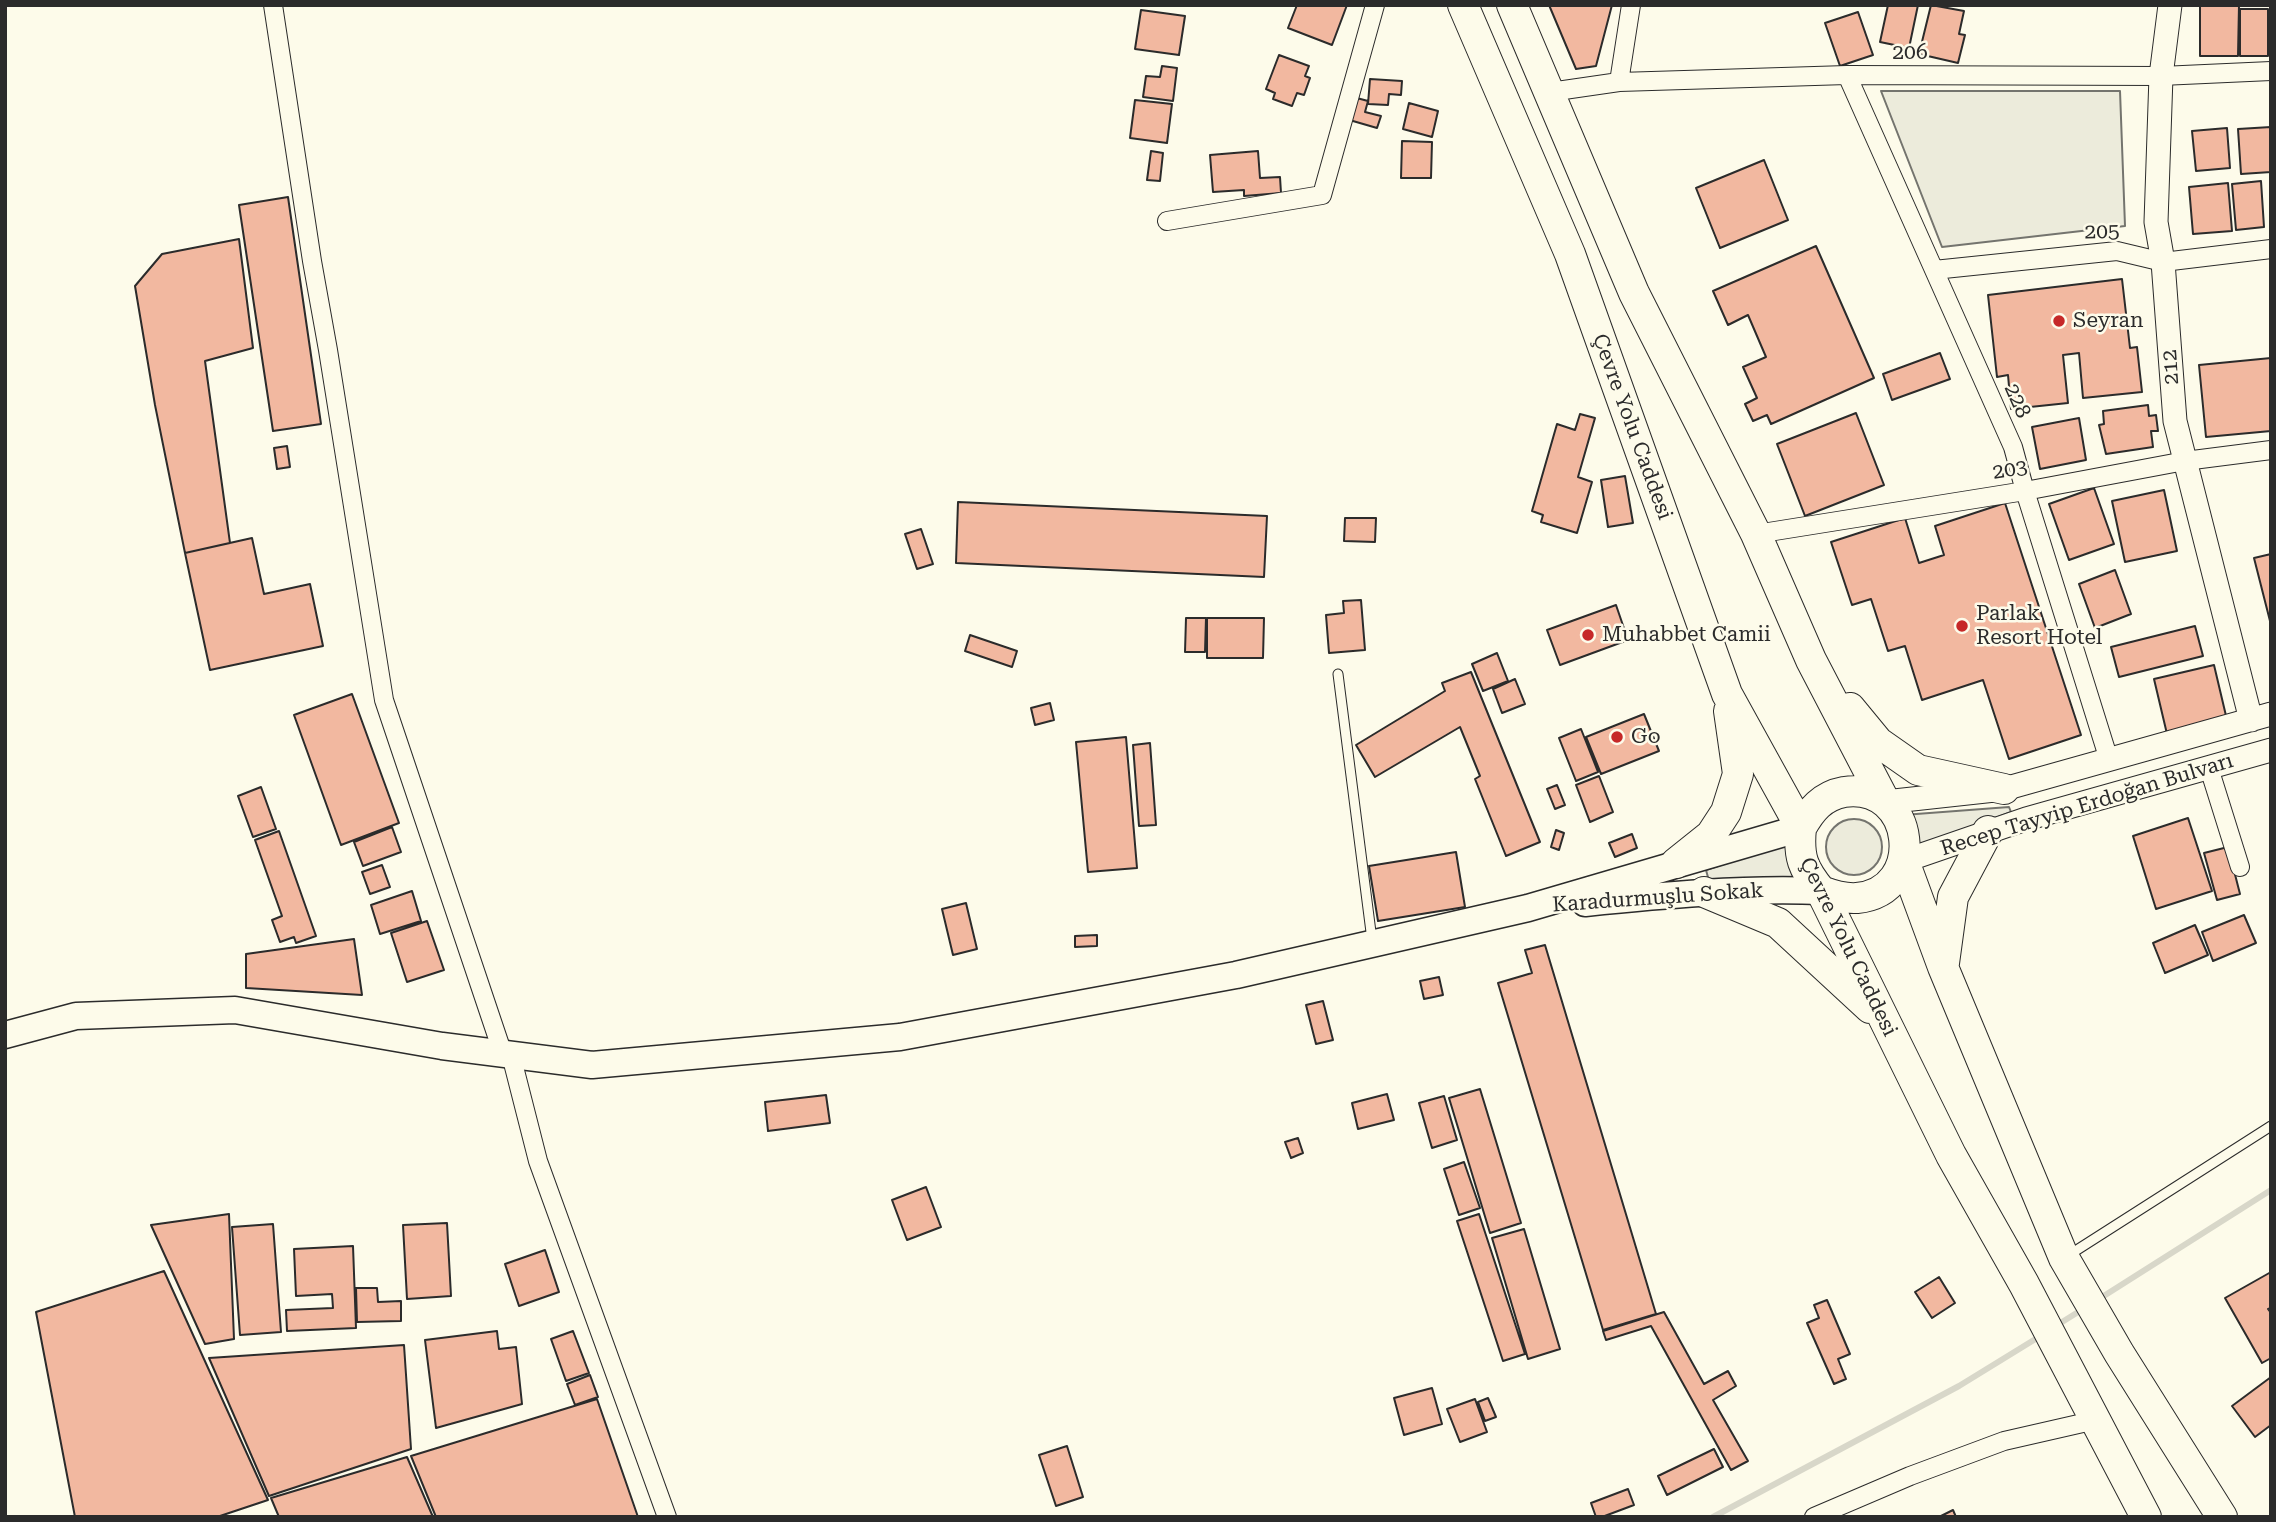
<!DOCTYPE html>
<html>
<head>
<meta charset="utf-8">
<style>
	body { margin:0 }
	#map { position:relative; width:2276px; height:1522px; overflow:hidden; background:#fdfbea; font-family:"Roboto Serif",serif }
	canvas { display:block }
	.frame { position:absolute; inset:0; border:7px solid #2b2b2b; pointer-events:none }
</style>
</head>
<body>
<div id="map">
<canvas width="2276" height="1522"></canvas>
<div class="frame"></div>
</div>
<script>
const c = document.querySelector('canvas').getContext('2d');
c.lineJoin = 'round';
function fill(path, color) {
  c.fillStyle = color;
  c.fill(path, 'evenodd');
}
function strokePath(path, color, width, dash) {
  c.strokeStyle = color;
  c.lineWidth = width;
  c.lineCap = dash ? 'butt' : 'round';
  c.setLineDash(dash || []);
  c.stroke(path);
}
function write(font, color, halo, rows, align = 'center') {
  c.font = font + ' "Roboto Serif",serif';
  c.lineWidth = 5;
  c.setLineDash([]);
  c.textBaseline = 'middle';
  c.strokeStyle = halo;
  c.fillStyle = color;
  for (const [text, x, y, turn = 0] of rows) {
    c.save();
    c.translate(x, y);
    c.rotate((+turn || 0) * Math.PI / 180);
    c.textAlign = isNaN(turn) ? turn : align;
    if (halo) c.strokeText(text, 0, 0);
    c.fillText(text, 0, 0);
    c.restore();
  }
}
const green = new Path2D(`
	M1881,91h239l5,135 -183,21z
	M2009,807l2,5 -96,37 -12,-34z
	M1826 847a28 28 0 1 1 56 0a28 28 0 1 1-56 0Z
	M1787,843l12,38h-90l-3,-11z`);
const stream = new Path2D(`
	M2099,1299l172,-109
	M2054,1327l29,-18
	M1713,1517l246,-131 83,-51`);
const building = new Path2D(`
	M1297,5h50l-15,40 -44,-17z
	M1549,5h63l-16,61 -20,3z
	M1888,5h30l-9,43 -29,-6z
	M1931,5l33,6 -5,23 6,1 -7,28 -39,-9z
	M2200,5h39l-1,51h-38z
	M2240,9h28v47h-28z
	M1141,10l44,6 -6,39 -44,-6z
	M1858,12l15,43 -33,11 -15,-43z
	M1279,55l30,11 -4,10 5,2 -6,17 -7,-2 -5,13 -19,-7 2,-6 -9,-4z
	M1162,66l15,2 -4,33 -30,-4 3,-21 14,1z
	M1370,79l32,2 -1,14 -12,-1 -1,11 -20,-1z
	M1353,97l15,4 -3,11 16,4 -4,12 -31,-9z
	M1135,100l37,4 -5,39 -37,-5z
	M1409,103l29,8 -6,26 -29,-8z
	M2271,127v45l-30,2 -3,-45z
	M2227,128l3,40 -34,3 -4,-40z
	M1402,141l30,1 -1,36h-30z
	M1151,151l12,2 -3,28 -13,-1z
	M1258,151l2,27 20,-1 1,16 -37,3v-6l-31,2 -3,-37z
	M1764,160l24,60 -68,28 -24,-60z
	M2261,181l3,46 -28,3 -4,-46z
	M2228,183l4,48 -39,3 -4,-47z
	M288,197l33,227 -48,7 -34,-226z
	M239,239l14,109 -48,13 25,182 -45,10 -30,-148 -20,-119 27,-32z
	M1816,246l58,132 -103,46 -4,-9 -14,6 -8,-17 12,-6 -14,-31 23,-10 -18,-42 -20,10 -15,-34z
	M2122,279l8,69 7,-1 5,45 -59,6 -4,-45 -16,2 5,48 -57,6 -3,-34 -11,2 -9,-82z
	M1940,353l10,26 -58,21 -9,-26z
	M2271,358v73l-65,6 -7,-72z
	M2148,405l1,11 7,-1 2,16h-7l2,16 -47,7 -7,-29 5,-1 -1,-13z
	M1856,413l28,72 -79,31 -28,-72z
	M1580,414l15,4 -17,59 14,5 -15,51 -36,-11 2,-7 -11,-4 25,-87 18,6z
	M2079,418l7,42 -46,9 -8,-42z
	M287,446l3,21 -13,2 -3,-21z
	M1625,476l8,47 -25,4 -7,-47z
	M2094,488l20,56 -45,16 -20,-56z
	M2164,490l13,61 -52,11 -13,-61z
	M958,502l309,14 -3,61 -308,-14z
	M2005,503l76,232 -72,24 -26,-79 -61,20 -17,-54 -17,5 -17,-52 -19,6 -21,-63 74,-24 14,45 25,-8 -9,-29z
	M1345,518h31l-1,24 -31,-1z
	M921,529l12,35 -16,5 -12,-35z
	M252,538l12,56 46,-10 13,62 -113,24 -25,-117z
	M2271,554v66l-1,1 -16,-63z
	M2115,570l16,44 -36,14 -16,-44z
	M1361,600l4,50 -36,3 -3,-38 18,-2 -1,-12z
	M1616,605l12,35 -68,25 -13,-35z
	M1186,618h20l-1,34h-20z
	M1207,618h57l-1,40h-56z
	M2195,626l8,30 -84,21 -8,-30z
	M970,635l47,16 -5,16 -47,-16z
	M1497,653l11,28 -25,10 -11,-27z
	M2214,665l13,55 -60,14 -13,-55z
	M1471,672l69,170 -34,14 -31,-77 5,-3 -20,-49 -85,50 -19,-32 89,-54 -3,-8z
	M1515,679l10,25 -23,9 -9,-24z
	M352,694l47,129 -58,22 -47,-130z
	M1050,703l4,17 -19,5 -4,-17z
	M1644,714l15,37 -58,23 -15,-37z
	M1581,729l17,43 -22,9 -17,-43z
	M1126,737l11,131 -49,4 -12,-130z
	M1150,743l6,82 -17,1 -6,-81z
	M1599,776l14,36 -23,10 -14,-37z
	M1557,785l8,20 -10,4 -8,-20z
	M261,787l15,42 -23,8 -15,-41z
	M2188,818l24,73 -56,18 -23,-73z
	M392,827l9,25 -38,14 -9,-24z
	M1556,830l8,3 -5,17 -8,-3z
	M279,831l37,105 -20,7 -2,-6 -14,5 -8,-22 10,-4 -27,-76z
	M1632,834l5,14 -22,9 -6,-14z
	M2228,847l12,47 -23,6 -13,-47z
	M1456,852l9,55 -87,14 -9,-55z
	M382,865l8,22 -20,7 -8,-22z
	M412,891l9,30 -41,13 -9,-29z
	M966,903l11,46 -24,6 -11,-46z
	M2244,915l12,28 -43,18 -11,-29z
	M427,921l17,49 -37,12 -16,-49z
	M2195,925l13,30 -43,18 -12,-30z
	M1097,935v11l-22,1v-11z
	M354,939l8,56 -116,-7v-34z
	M1545,945l111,369 -53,16 -105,-347 34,-10 -7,-23z
	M1439,977l4,18 -19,4 -4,-18z
	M1323,1001l10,39 -17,4 -10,-39z
	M1480,1089l41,134 -31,10 -41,-135z
	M1387,1094l7,26 -36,9 -6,-26z
	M826,1095l4,28 -62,8 -3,-29z
	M1444,1096l13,44 -25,8 -13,-45z
	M1298,1138l5,15 -12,5 -6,-16z
	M1464,1162l16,46 -21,7 -15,-46z
	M926,1187l15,40 -34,13 -15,-40z
	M229,1214l5,125 -29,5 -54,-119z
	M1479,1214l46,140 -22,7 -46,-140z
	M447,1223l4,73 -44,3 -4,-74z
	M273,1224l8,108 -41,3 -8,-108z
	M1524,1229l36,120 -32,10 -36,-121z
	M353,1246l3,82 -69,3 -1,-21 47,-2 -1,-14 -36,2 -2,-47z
	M545,1250l14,42 -40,14 -14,-42z
	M164,1271l104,229 -51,17h-142l-39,-205z
	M2271,1272v36l-3,1 3,4v45l-9,5 -37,-65z
	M1939,1277l16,26 -23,15 -17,-26z
	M356,1288h21l1,14 23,-1v20l-44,1z
	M1827,1300l23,54 -12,5 8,20 -12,5 -27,-61 12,-5 -5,-13z
	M1664,1312l40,72 24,-13 8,15 -23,14 35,61 -17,9 -80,-144 -45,14 -3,-9z
	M497,1331l2,18 17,-2 6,57 -86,24 -11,-88z
	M573,1331l16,42 -23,8 -15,-42z
	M404,1345l7,104 -142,47 -60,-138z
	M590,1375l8,22 -23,8 -8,-21z
	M2271,1377v48l-16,12 -23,-31z
	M1432,1388l10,36 -38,11 -10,-37z
	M1488,1398l8,19 -11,4 -7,-19z
	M597,1399l41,118h-202l-25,-61z
	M1475,1399l12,33 -27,10 -13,-33z
	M1067,1446l16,51 -27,9 -17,-51z
	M1714,1449l9,18 -56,28 -9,-19z
	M407,1457l26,60h-154l-8,-19z
	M1628,1489l6,16 -32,12h-6l-5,-14z
	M1953,1510l3,7h-17z`);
const service = new Path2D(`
	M1338,674l34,266
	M2069,1255l202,-129`);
const minor = new Path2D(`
	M273,5l39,256 16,89 56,350 119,354
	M1847,75l166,372 12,44 84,269
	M1619,82l12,-77
	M1550,92l69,-10 228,-7 314,1 110,-5
	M1167,221l155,-26 53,-190
	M1934,270l183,-19 46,11 108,-13
	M1756,534l269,-43 160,-30 86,-11
	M2209,768l31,99
	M511,1055l27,106 129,356
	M1814,1517l96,-41 94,-35 92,-21`);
const tertiary = new Path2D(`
	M2170,5l-9,71 -5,146 7,40 12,159 76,299
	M1885,802l119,-13 267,-75
	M1904,861l122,-42 245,-69`);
const secondary = new Path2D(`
	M1585,903c79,-8 156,-15 236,-12
	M5,1035l71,-19 159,-6 207,36 150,19 308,-28 336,-62 292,-67 273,-80`);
const trunk = new Path2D(`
	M1463,5l107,249 157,440 74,134c-3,29 2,41 20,63l130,264 73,129 122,233
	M1512,5l122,288 122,241 55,126 74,142
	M1850,708l28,34 40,28 86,19
	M1801,828c10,-18 21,-32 43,-36 72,-10 84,99 13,106 -12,1 -25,-3 -36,-7
	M1904,861l39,106 121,291 55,95 103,164
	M1676,863l35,-28 15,-23 12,-38 -9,-63
	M1704,892l74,31 92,85
	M1944,963l9,-66 35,-66`);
const markers = [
	[2059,321,7,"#c62828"],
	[1962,626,7,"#c62828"],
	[1588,635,7,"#c62828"],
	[1617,737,7,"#c62828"]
];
const streetNames = [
	["206",1910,53],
	["205",2102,232,-1],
	["212",2171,367,-94],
	["228",2017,401,66],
	["Çevre Yolu Caddesi",1632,427,70],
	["203",2010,470,-10],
	["Recep Tayyip Erdoğan Bulvarı",2087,805,-17],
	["Karadurmuşlu Sokak",1658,898,-4],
	["Çevre Yolu Caddesi",1848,947,64]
];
const poiNames = [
	["Seyran",2073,321],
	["Parlak",1976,614],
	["Resort Hotel",1976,638],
	["Muhabbet Camii",1602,635],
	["Go",1631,737]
];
fill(green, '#ecebdb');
strokePath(green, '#74746e', 2);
strokePath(stream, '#d8d7c9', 6);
fill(building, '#f2b8a0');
strokePath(building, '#2b2b2b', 2);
strokePath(service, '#2b2b2b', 11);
strokePath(minor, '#2b2b2b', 20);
strokePath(tertiary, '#2b2b2b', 25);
strokePath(secondary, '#2b2b2b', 29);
strokePath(trunk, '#2b2b2b', 32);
strokePath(service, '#fdfbea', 9);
strokePath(minor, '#fdfbea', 18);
strokePath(tertiary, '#fdfbea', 23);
strokePath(secondary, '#fdfbea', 26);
strokePath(trunk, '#fdfbea', 30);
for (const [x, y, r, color] of markers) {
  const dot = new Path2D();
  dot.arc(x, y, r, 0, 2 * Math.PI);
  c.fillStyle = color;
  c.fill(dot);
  strokePath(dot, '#fdfbea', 2.5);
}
write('21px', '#2b2b2b', '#fdfbea', streetNames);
write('21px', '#2b2b2b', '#fdfbea', poiNames, 'left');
</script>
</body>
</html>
